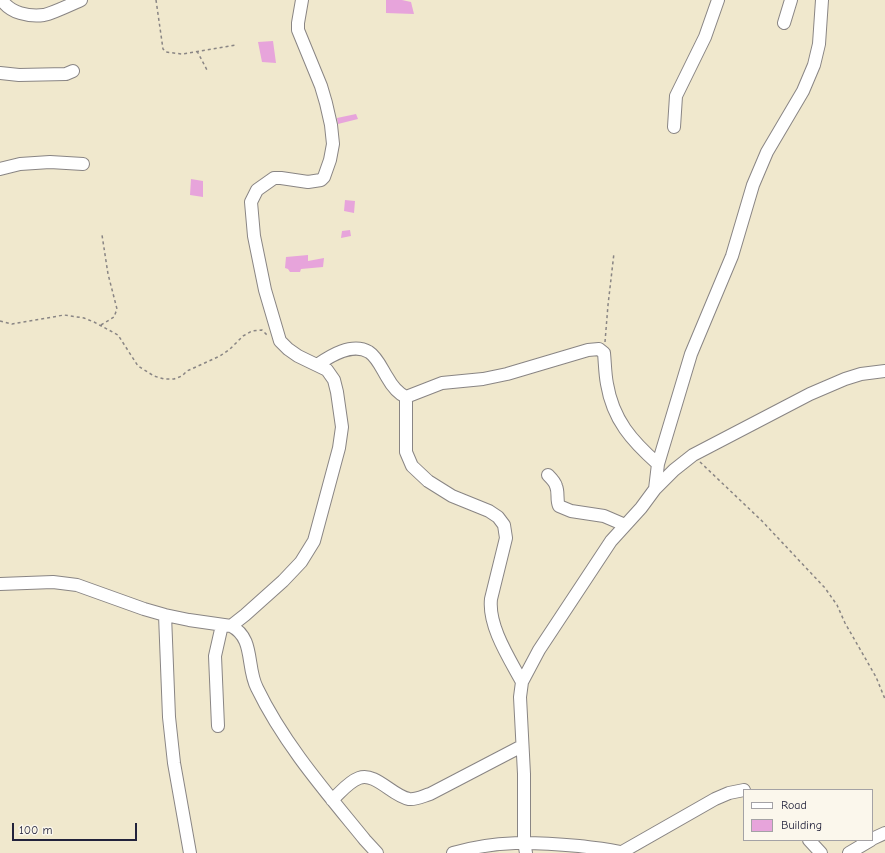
<!DOCTYPE html>
<html>
<head>
<meta charset="utf-8">
<style>
	body { margin:0 }
	#map { position:relative; width:885px; height:853px; overflow:hidden; background:#f0e8cd; font-family:"Comic Neue",sans-serif }
	canvas { display:block }
	.legend { position:absolute; left:743px; top:789px; width:130px; height:52px; box-sizing:border-box; background:#fbf7ec; border:1px solid #a4a2a5; margin:0; padding:5px 7px; list-style:none; font-size:12px; color:#22223b }
	.legend li { display:flex; align-items:center; gap:8px; height:20px }
	.legend b { width:20px; border:1px solid #a4a2a5 }
	.scale { position:absolute; left:12px; top:823px; width:125px; height:18px; box-sizing:border-box; border:2px solid #22223b; border-top:0; padding-left:5px; font-size:12px; line-height:14px; white-space:nowrap; color:#22223b; -webkit-text-stroke:3px #fbf7ec; paint-order:stroke }
</style>
</head>
<body>
<div id="map">
<canvas width="885" height="853"></canvas>
<ul class="legend">
<li><b style="height:5px;background:#fff"></b>Road</li>
<li><b style="height:11px;background:#e7a4db"></b>Building</li>
</ul>
<div class="scale">100 m</div>
</div>
<script>
const c = document.querySelector('canvas').getContext('2d');
c.lineJoin = 'round';
function fill(path, color) {
  c.fillStyle = color;
  c.fill(path, 'evenodd');
}
function strokePath(path, color, width, dash) {
  c.strokeStyle = color;
  c.lineWidth = width;
  c.lineCap = dash ? 'butt' : 'round';
  c.setLineDash(dash || []);
  c.stroke(path);
}
const building = new Path2D(`
	M386,0h16l9,2 3,12 -28,-1z
	M273,41l3,22 -14,-1 -4,-20z
	M356,114l2,5 -20,5 -1,-6z
	M191,179l12,2v16l-13,-2z
	M345,200l10,1 -1,12 -10,-2z
	M350,230l1,6 -10,2 1,-7z
	M308,255v6l16,-3 -1,9 -22,2 -1,3h-10l-2,-3 -3,-1 1,-11z`);
const path = new Path2D(`
	M156,0l7,49 3,3 16,2 54,-9
	M197,51l10,19
	M0,321l12,3 52,-9 20,3 10,4 24,13 20,31 16,10 10,3h10l8,-3 5,-5 33,-15 10,-7 13,-13 9,-5 10,-1 6,6
	M101,325l13,-8 3,-8 -9,-35 -6,-39
	M605,342l3,-37 6,-52
	M700,462l62,59 63,67 12,17 8,18 31,54 9,22`);
const minor = new Path2D(`
	M2,0c8,13 27,17 42,15 9,-2 28,-11 37,-15
	M784,23l7,-23
	M0,73l19,2 47,-1 7,-3
	M674,127l2,-31 29,-59 13,-37
	M0,169l20,-5 30,-2 33,2
	M317,365c13,-9 35,-23 52,-13 8,5 13,17 18,25 5,9 10,16 19,20l36,-14 41,-4 24,-5 81,-24 11,-1 5,4c1,10 1,21 3,31 6,36 25,57 51,80
	M406,397v55l6,14 16,15 24,15 37,15 9,6 6,8 2,13 -15,61c-3,27 18,59 31,83
	M548,475c3,3 7,7 8,11 3,7 0,13 3,20l12,5 33,5 21,9
	M655,489l3,-25 33,-110 41,-98 21,-71 14,-33 36,-61 11,-26 5,-21 3,-44
	M0,584l53,-2 24,3 67,24 21,6 24,5 42,6c24,12 15,41 26,62 27,56 69,104 108,152l12,13
	M165,615l4,102 5,46 16,90
	M231,626l14,-11 38,-34 18,-19 13,-21 25,-93 3,-21 -5,-35 -3,-12 -7,-10 -29,-14 -10,-7 -8,-8 -15,-51 -11,-54 -3,-34 6,-12 17,-12h7l27,4 13,-2 3,-3 6,-17 3,-16 -2,-19 -5,-22 -5,-17 -23,-56v-7l4,-23
	M218,726l-3,-70 7,-31
	M332,800c8,-7 16,-18 27,-22 17,-6 33,18 50,21 7,1 14,-3 21,-5l92,-48
	M872,839l13,-6
	M809,840l12,13
	M622,852l93,-53 14,-6 15,-3
	M453,853c43,-13 81,-11 126,-7 15,2 31,3 45,7
	M526,853l-2,-11v-68l-4,-77 2,-15 17,-32 72,-109 30,-33 14,-19 19,-19 19,-15 117,-61 35,-15 16,-5 24,-3
	M849,853l22,-13`);
fill(building, '#e7a4db');
strokePath(minor, '#898584', 14);
strokePath(path, '#898584', 1.5, [3, 3]);
strokePath(minor, '#fff', 12);
</script>
</body>
</html>
